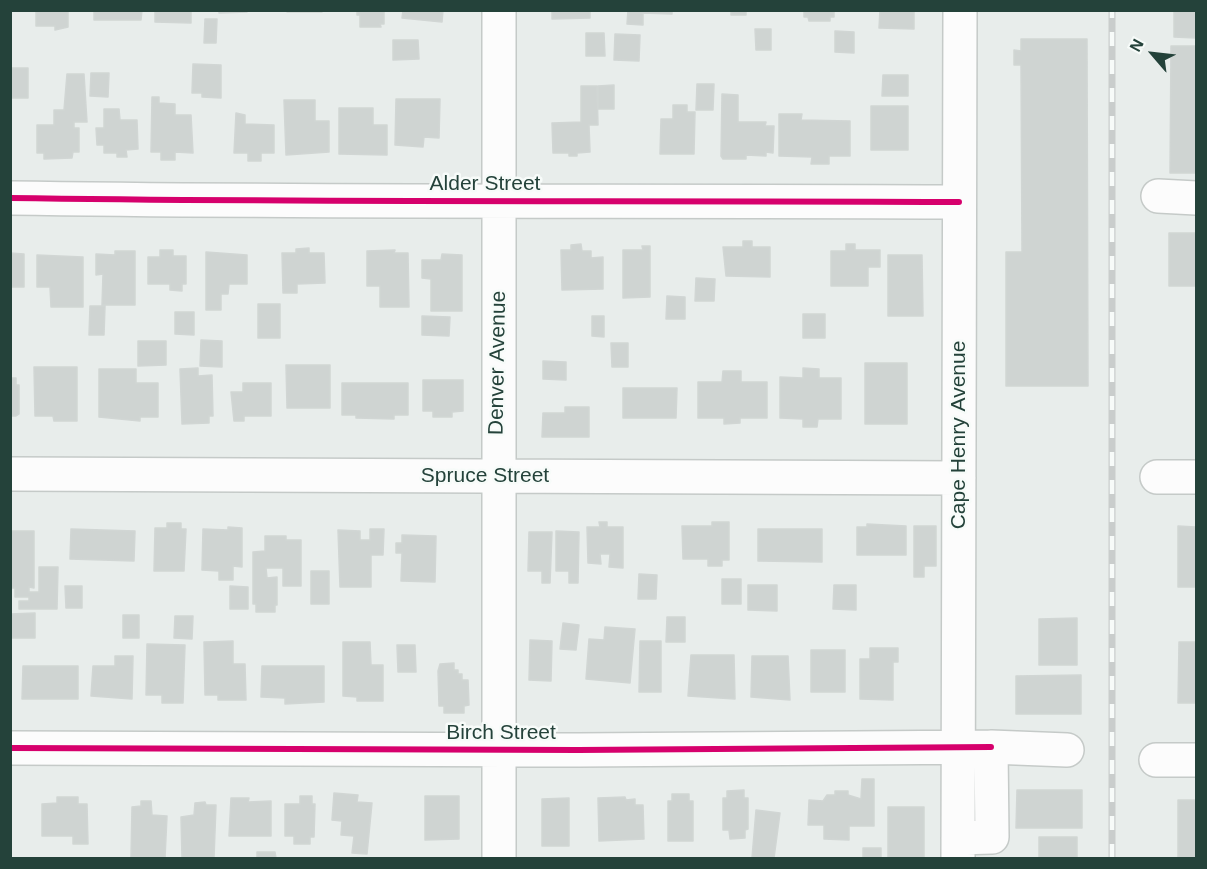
<!DOCTYPE html>
<html>
<head>
<meta charset="utf-8">
<style>
	body { margin:0 }
	#map { position:relative; width:1207px; height:869px; overflow:hidden; background:#e8edeb; font-family:Arial,sans-serif }
	canvas { display:block }
	.frame { position:absolute; inset:0; border:12px solid #24423a; pointer-events:none }
	.north { position:absolute; left:1123px; top:24px; width:60px; height:60px; -webkit-text-stroke:4px #f7fbf9; paint-order:stroke; rotate:298deg; font-size:16px; font-weight:700; line-height:24px; text-align:center; color:#24423a }
	.north::after { content:''; display:block; margin:auto; width:21px; height:27px; background:#24423a; clip-path:polygon(50% 0,100% 100%,50% 72%,0 100%) }
</style>
</head>
<body>
<div id="map">
<canvas width="1207" height="869"></canvas>
<div class="frame"></div>
<div class="north">N</div>
</div>
<script>
const c = document.querySelector('canvas').getContext('2d');
c.lineJoin = 'round';
function fill(path, color) {
  c.fillStyle = color;
  c.fill(path, 'evenodd');
}
function strokePath(path, color, width, dash) {
  c.strokeStyle = color;
  c.lineWidth = width;
  c.lineCap = dash ? 'butt' : 'round';
  c.setLineDash(dash || []);
  c.stroke(path);
}
function write(font, color, halo, rows, align = 'center') {
  c.font = font + ' Arial,sans-serif';
  c.lineWidth = 5;
  c.setLineDash([]);
  c.textBaseline = 'middle';
  c.strokeStyle = halo;
  c.fillStyle = color;
  for (const [text, x, y, turn = 0] of rows) {
    c.save();
    c.translate(x, y);
    c.rotate((+turn || 0) * Math.PI / 180);
    c.textAlign = isNaN(turn) ? turn : align;
    if (halo) c.strokeText(text, 0, 0);
    c.fillText(text, 0, 0);
    c.restore();
  }
}
const building = new Path2D(`
	M36,10h32v17l-13,3v-4h-19z
	M94,10h48l-1,10h-47z
	M155,10h36v13l-36,-1z
	M219,10h28v2l-28,1z
	M287,10h35v2h-35z
	M357,10h27v14h-4l1,3h-21v-12h-3z
	M403,10h40l-1,12 -40,-4z
	M552,10h38v8l-38,1z
	M628,10h44v4l-29,-1v12l-16,-1z
	M731,10h15v5h-15z
	M804,10h30v7h-4v4h-21l-1,-4h-4z
	M880,10h34v19l-35,-1z
	M1174,10h22v28l-22,-1z
	M205,19h12l-1,24h-12z
	M755,29h16v21h-15z
	M835,31l19,1v21l-19,-1z
	M586,33h18l1,23h-19z
	M615,34l25,1 -1,26 -25,-1z
	M1021,39h66l1,347h-82v-134h16l-1,-187h-7v-15l7,1z
	M393,40h25l1,19 -26,1z
	M1171,46h25v127h-26z
	M193,64l28,1v33l-19,-1v-4h-10z
	M10,68h18v30h-18z
	M91,73h18l-1,24 -18,-1z
	M67,74h17l3,48h-13v6h5v24h-6l-1,6 -28,1v-6h-7v-28h17v-15h10z
	M883,75h25v21h-26z
	M697,84h17l-1,26h-17z
	M614,85v24h-16v-23z
	M581,86h16l1,39h-9l1,27 -13,1v3h-8v-3h-16l-1,-30 29,-1z
	M722,94l16,1v27h28l-1,4h9l-1,27 -7,-1v4l-20,-1v4h-23l-2,-3z
	M152,97h7v6l16,1v11h16l2,38 -18,-1v8h-14v-8h-10z
	M396,99h44l-1,39 -15,-1 -1,10 -28,-2z
	M284,100h31v21h14v31l-43,3z
	M673,105h14v7h8l-1,42h-34l1,-35h12z
	M871,106h37v44h-37z
	M339,108h34v17h14v30l-48,-1z
	M104,109h15l1,11h17l1,29 -12,1 1,7h-10v-4h-13v-8h-7l-1,-17h8z
	M236,113l9,2v9l29,1v28h-13v8h-13v-8h-14z
	M779,114h23l-1,6 49,1v35h-21v8h-18l1,-7 -33,-1z
	M1169,233h27v53h-27z
	M743,241h9v6h18v30l-44,-1 -3,-29h20z
	M581,244l1,7h9v7l12,-1v32l-41,1 -1,-40h10v-5z
	M846,244h9v6h25v17h-12v19h-37v-35h15z
	M642,246h8v51l-27,1v-48h20z
	M309,248v5h15l1,30 -28,1v9h-14l-1,-40h14v-4z
	M160,250h13v6h13v28h-4v7l-12,-1v-6h-22v-27h12z
	M395,250l-1,3h14l1,54h-29v-21h-13v-35z
	M115,251h20v54h-33l1,-31 -7,1v-21l19,1z
	M206,252l41,3v29h-18l-1,10h-7v16h-15z
	M10,253l14,1v33h-14z
	M442,254l20,1v56h-31v-32l-9,-1v-18h19z
	M37,255l46,2v50h-32l-1,-20h-13z
	M888,255h34l1,61h-35z
	M696,278l19,1 -1,22h-19z
	M667,296l18,1v22h-19z
	M258,304h22v34h-22z
	M90,306h15l-1,29h-15z
	M175,312h19v23l-19,-1z
	M803,314h22v24h-22z
	M422,316l28,1 -1,19 -27,-1z
	M592,316h12v21l-12,-1z
	M201,340l21,1v26l-22,-1z
	M138,341h28v24l-28,1z
	M611,343h17v24h-16z
	M543,361l23,1v18l-23,-1z
	M865,363h42v61h-42z
	M286,365h44v43h-43z
	M34,367h43v54h-23l-1,-5h-18z
	M198,368v8l14,-1 1,41h-4v7l-27,1 -2,-55z
	M803,368l16,1v9h22v41h-23l-1,8h-14v-8l-23,-1v-41l23,1z
	M99,369h37v14h22v34h-18v4l-41,-4z
	M723,371h18v11h26v36h-27v5l-16,1v-6h-26v-36h24z
	M10,378h6v7h3v29l-3,2h-6z
	M423,380h40v31l-11,1v5h-19v-6h-10z
	M243,383h28v33h-27v5h-10l-3,-29h12z
	M342,383h66v32h-14v4l-38,-1v-3h-14z
	M623,388h54l-1,30h-53z
	M565,407h24v30h-47l1,-24h22z
	M599,522h8v5h16v41l-14,-1 1,-13h-10l1,10 -13,-1 -1,-36h13z
	M712,522h17v38h-7v6h-14v-7h-25l-1,-33h30z
	M167,523h14v6h5l-2,42h-30l1,-43h12z
	M867,524l39,2v29h-49v-28h10z
	M914,526h22v40h-12v11h-10z
	M1178,526l18,1v60h-18z
	M228,527l14,1v39l-9,-1v14h-14v-9l-17,-1 1,-41 25,1z
	M71,529l64,2 -1,30 -64,-2z
	M370,529h14l-1,26h-12v32h-31l-2,-57 22,1v9h10z
	M758,529h64v33l-64,-1z
	M10,531h24v57l-5,-1v5h10v-25h19l-1,42h-38v-8h10v-4h-14v-9h-5z
	M556,531l23,1 -1,51h-9v-12h-13z
	M529,532h23l-2,51h-8v-12h-14z
	M402,535l34,1 -1,46 -34,-1 1,-28h-6v-10h6z
	M265,536h21v4h15v46h-18v-18h-17l1,10 10,-1v28h-2v7h-19v-8h-3v-52l12,-1z
	M311,571h18v33h-18z
	M639,574l18,1 -1,24h-18z
	M722,579h19v25h-19z
	M748,585h29v26l-29,-1z
	M834,585h22v25l-23,-1z
	M65,586h17v22h-16z
	M230,586l18,1v22h-18z
	M35,613v25h-25v-24z
	M123,615h16v23h-16z
	M175,616h18l-1,23 -18,-1z
	M667,617h18v25h-19z
	M1077,618v47h-38v-46z
	M563,623l16,2 -3,25 -16,-1z
	M605,627l30,2 -5,54 -44,-4 3,-40 15,1z
	M530,640l22,1 -1,40 -22,-1z
	M233,641v23h12l1,36h-28v-5h-13l-1,-53z
	M640,641h21v51h-22z
	M343,642h27l1,23h12v36h-26v-4l-14,-1z
	M1179,642h17v61h-18z
	M147,644l38,1 -2,58h-21v-8h-16z
	M397,645h18l1,27h-18z
	M870,648h28v14h-5v38l-33,-1v-40h10z
	M811,650h34v42h-34z
	M691,655h43l1,44 -47,-3z
	M115,656h18l-1,43 -41,-3 2,-30h22z
	M752,656h36l2,44 -39,-3z
	M454,663v7h4v4h4v6h6l1,25 -5,1v7h-20v-7h-5l-1,-35 2,-7z
	M23,666h55v33h-56z
	M262,666h62v36l-39,2v-6l-24,-1z
	M1081,675v39h-65v-38z
	M862,779h12v47h-25v14l-25,-1v-14h-16l1,-25 14,1 4,-6h8v-4h13v4l13,4z
	M744,790v8h4v31l-3,1v8l-15,1 -1,-9h-6v-32h4v-7z
	M1017,790h65v38h-66z
	M334,793l24,2 -1,7 15,1 -5,51 -15,-1 2,-17 -13,-1 1,-14 -10,-1z
	M672,794h17v7h4v40h-25v-40h4z
	M300,796h12v8h3l-1,33h-4v7h-16v-8h-9v-32h15z
	M425,796h34v43l-34,1z
	M57,797h21v7h9l1,40h-15v-8h-31v-32l15,-1z
	M625,797l1,3 9,-1v6h8l1,34 -45,2 -1,-43z
	M231,798h18l-1,4 23,-1v35h-42z
	M569,798v48h-27v-47z
	M1178,800h18v58h-18z
	M141,801h10l1,14 15,1 -2,42 -34,-1 1,-50 9,-1z
	M205,802l1,3h10l-2,53h-32l-1,-41 13,-2 1,-12z
	M888,807h36v51h-36z
	M756,810l24,3 -6,45h-22z
	M1039,837h38v21h-38z
	M863,848h18v10h-18z
	M257,852h18l1,6h-19z`);
const minor = new Path2D(`
	M499,10v848
	M1158,196l38,2
	M10,198c317,5 633,2 949,4
	M10,474l949,4
	M1157,477h39
	M10,748l568,2 413,-3 76,3
	M1156,760h40
	M958,838l34,-1 -1,-90
	M958,858l2,-848`);
const rail = new Path2D(`
	M1112,858v-848`);
const cycleway = new Path2D(`
	M10,198c317,5 633,2 949,4
	M10,748l568,2 413,-3`);
const streetNames = [
	["Alder Street",485,184],
	["Denver Avenue",498,363,-89],
	["Cape Henry Avenue",959,435,-90],
	["Spruce Street",485,476],
	["Birch Street",501,733]
];
fill(building, '#cfd4d2');
strokePath(building, '#d1d6d4', 1.5);
strokePath(minor, '#c5cac8', 36);
strokePath(minor, '#fcfcfc', 33);
strokePath(rail, '#c9cdcc', 7);
strokePath(rail, '#f7fbf9', 4.5, [14]);
strokePath(cycleway, '#d6006c', 6);
write('21px', '#24423a', '#f7fbf9', streetNames);
</script>
</body>
</html>
